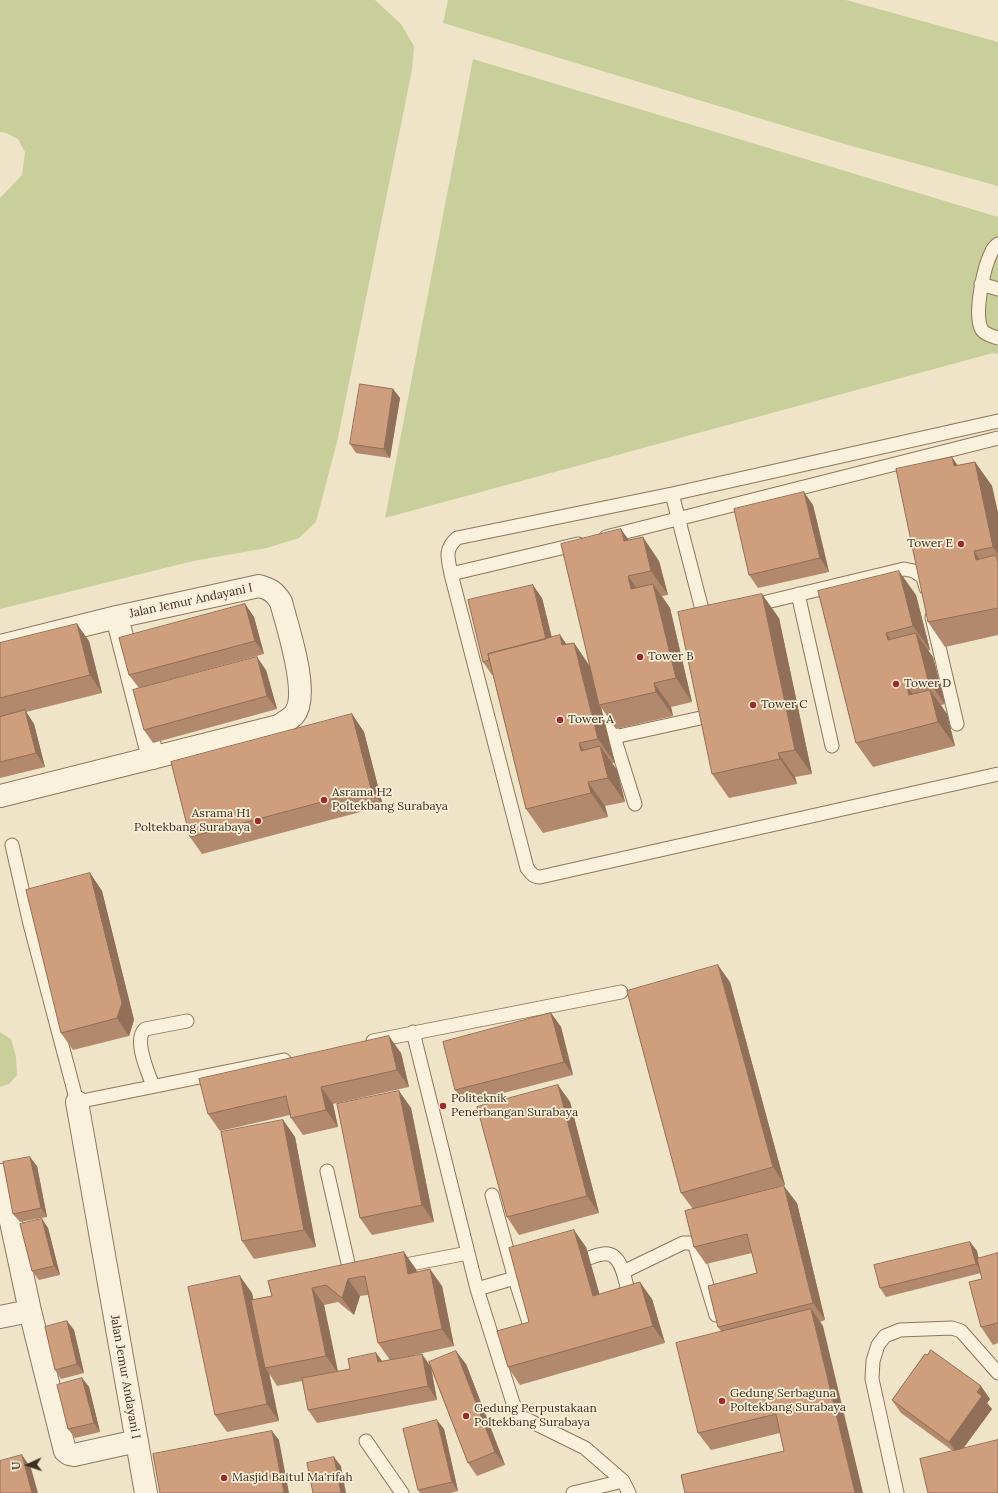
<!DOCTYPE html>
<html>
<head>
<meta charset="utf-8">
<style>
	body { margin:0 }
	#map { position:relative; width:998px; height:1493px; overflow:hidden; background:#f0e4c8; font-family:Lora,serif }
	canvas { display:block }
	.north { position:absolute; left:8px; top:1445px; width:40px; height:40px; -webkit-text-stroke:3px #f7eed8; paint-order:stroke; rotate:267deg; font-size:11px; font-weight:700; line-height:16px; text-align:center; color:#3d2e20 }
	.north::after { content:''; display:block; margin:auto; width:14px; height:18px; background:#3d2e20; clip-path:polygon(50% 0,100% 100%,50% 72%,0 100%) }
</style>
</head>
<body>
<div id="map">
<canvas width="998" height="1493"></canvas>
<div class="north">U</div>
</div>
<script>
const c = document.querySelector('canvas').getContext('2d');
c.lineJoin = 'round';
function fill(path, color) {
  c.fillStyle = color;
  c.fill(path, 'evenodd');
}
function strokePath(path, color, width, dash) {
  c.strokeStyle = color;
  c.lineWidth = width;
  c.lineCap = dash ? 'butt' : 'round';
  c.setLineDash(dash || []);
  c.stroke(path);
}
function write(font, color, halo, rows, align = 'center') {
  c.font = font + ' Lora,serif';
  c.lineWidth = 3.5;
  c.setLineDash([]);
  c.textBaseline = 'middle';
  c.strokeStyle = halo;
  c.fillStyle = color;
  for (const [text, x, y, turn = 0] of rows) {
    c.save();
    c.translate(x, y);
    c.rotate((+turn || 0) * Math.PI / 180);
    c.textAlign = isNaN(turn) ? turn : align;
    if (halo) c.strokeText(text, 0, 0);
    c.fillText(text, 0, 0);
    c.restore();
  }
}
const green = new Path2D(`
	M0,0h375l26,24 13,22 -2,24 -75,372 -21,80 -17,16 -32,10 -74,13 -193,48v-411l22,-23 3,-23 -7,-13 -12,-6 -6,-1z
	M448,0h398l152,42v144l-150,-41 -405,-122z
	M473,59l525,158v137l-5,-1 -608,165z
	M0,1032l11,7 5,18 1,18 -8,9 -9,3z`);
const lane = new Path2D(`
	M998,244c-2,2 -5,4 -6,7 -8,15 -19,64 -10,79 4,5 10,6 16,8
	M981,284l17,5
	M998,421l-326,73 -215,44c-13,12 -9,20 -6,36l76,294c4,5 6,9 13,9l458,-103
	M672,494l32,123
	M606,537l392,-99
	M451,574l127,-30
	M798,594l34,152
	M750,606l154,-37 10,2 9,6 3,11
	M932,617l25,107
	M605,702l9,35 21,67
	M614,737l91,-20
	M12,845l18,79 47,178 207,-42
	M413,1032l64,257 36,114 4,8 5,6 63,31 38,33 6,12
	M373,1041l248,-49
	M153,1086c-5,-14 -20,-46 -8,-57l42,-8
	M327,1171l23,101 4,2h4
	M492,1195l23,84 17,53
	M589,1258c6,-2 13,-5 19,-4 14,2 17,26 20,37
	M395,1267l73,-14
	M623,1272l60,-29h7l5,3 21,69
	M477,1289l45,-13
	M366,1441l36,52
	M573,1493l50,-12
	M897,1493l-25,-114 1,-18 5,-16 7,-9 15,-6 52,-2 9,3 37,42`);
const street = new Path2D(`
	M117,617l36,141
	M0,646l117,-29 142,-31c11,3 16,6 22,16 6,24 30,93 13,113 -4,4 -11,8 -15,11l-279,70
	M77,1102l69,391
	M1,1175l29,136
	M0,1317l30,-6 35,140 4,3 5,1 63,-14`);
const wall = new Path2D(`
	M393,389l7,9 -10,60 -34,-5 -6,-9z
	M975,462l17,24 6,27v122l-53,12 -17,-25 30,-156z
	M813,505l16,67 -71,16 -9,-13z
	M629,540l30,21 9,34 -6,1 8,12 22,94 -21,5 2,9 -57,13 -15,-22 14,56h-3l5,7 8,32 -20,4 3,11 -65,16 -17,-24 -33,-134h-1l-9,-13 59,-64 10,40 8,-3 6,9 8,-1 16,23z
	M818,591l98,4 14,55 -2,1 5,6 12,47 -4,1 6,9 8,32 -82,21 -17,-24z
	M245,604l9,13 10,37 -125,34 -10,-13z
	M779,618l33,156 -17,3 2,7 -68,14 -17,-24z
	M89,641l13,52 -76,19 8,12 11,43 -45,11v-135z
	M266,670l11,39 -124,34 -9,-13z
	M352,714l12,18 19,74 -181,48 -12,-17z
	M90,873l12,18 32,129 -5,16 -56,14 -12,-17z
	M730,982l55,203 -48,13 60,5 28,117 -5,2 3,4 -39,125 -4,-18 -69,17 -13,-17 23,-102 -3,-4 39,-54 -5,-20 -46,11 -12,-17 -1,-38 -12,-16z
	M551,1013l10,14 12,48 -108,28 -10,-13z
	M401,1053l8,34 -76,17 5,23 -35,8 -12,-17 -1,-3 -70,16 -12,-17z
	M558,1085l12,17 29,111 -80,22 -12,-18z
	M399,1091l12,17 23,114 -62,13 -12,-17z
	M283,1120l12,17 21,110 -62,12 -12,-18z
	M37,1166l10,51 -27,5 -7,-8z
	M42,1219l6,9 12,47 -21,5 -7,-9z
	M970,1242l7,9 1,8 20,-6v90l-5,2 -12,-18 1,-48 -1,-6 -95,24 -6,-9z
	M586,1247l13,47 53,5 13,44 -145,42 -12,-18 21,-45z
	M416,1269l1,3 25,14 12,60 -58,13 35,8 35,-3 39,101 -28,11 -9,-13 -37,-95 6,32 -120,23 -9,-13 -6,-29 -25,5 -8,-13 10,48 -52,11 -12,-17 37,-122 1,7 19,-4 -4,-15zM368,1295l10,48 12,17 -8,2 -6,-9 -26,16 -12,2 -14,-66 14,-3 16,13 6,-19z
	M67,1321l7,9 10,43 -23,6 -6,-9z
	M82,1378l7,9 11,45 -25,6 -7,-9z
	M990,1399l-3,4 5,6 -29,40 -10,2 -52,-38 -9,-13z
	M444,1429l14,62 -7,2h-31l-2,-3z`);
const shadedWall = new Path2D(`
	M393,389l7,9 -10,60 -6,-9z
	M952,457l17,25 -15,-16z
	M975,462l17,24 6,27v41l-5,-7z
	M804,492l9,13 16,67 -9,-14z
	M621,529l17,24 -14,-12z
	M643,537l16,24 9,34 -17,-24z
	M974,551l17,24 -15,-15z
	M899,571l17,24 14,55 -17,-24z
	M628,576l17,24 -14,-11z
	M653,584l17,24 22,94 -16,-24z
	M533,585l9,13 15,61 -9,-13z
	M762,594l17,24 33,156 -17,-24z
	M245,604l9,13 10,37 -9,-13z
	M77,624l12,17 13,52 -12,-18z
	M886,633l17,24 -15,-17z
	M916,633l17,24 12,47 -17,-24z
	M560,635l17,24 -15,-14z
	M574,643l16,24 9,38 2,2 14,56 -17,-24z
	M257,657l9,13 11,39 -10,-13z
	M654,683l17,24 2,9 -17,-24z
	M907,686l17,24 -15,-15z
	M930,690l17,24 8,32 -17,-24z
	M25,710l9,14 11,43 -9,-14z
	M352,714l12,18 19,74 -12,-17z
	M579,743l17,24 -15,-16z
	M600,746l17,24 8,32 -17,-24z
	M778,753l17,24 2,7 -17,-25z
	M588,782l17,24 3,11 -17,-24z
	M90,873l12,18 32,129 -5,16 -12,-18z
	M718,965l12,17 55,203 -12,-18z
	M551,1013l10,14 12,48 -9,-13z
	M389,1036l12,17 8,34 -12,-17z
	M558,1085l12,17 29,111 -12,-17z
	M321,1087l12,17 5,23 -12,-17z
	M399,1091l12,17 23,114 -12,-17z
	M283,1120l12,17 21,110 -12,-17z
	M30,1157l7,9 10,51 -6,-9z
	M784,1186l13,17 28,117 -12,-17z
	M42,1219l6,9 12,47 -6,-9z
	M574,1230l12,17 19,66 -12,-17z
	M970,1242l7,9 5,22 -6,-9z
	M404,1252l12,17 4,22 -12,-17z
	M430,1269l12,17 12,60 -12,-17z
	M240,1276l12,17 16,75h-3l4,5 10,48 -12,-17z
	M348,1279l12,17 -6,19 -12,-17z
	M640,1282l12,17 13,44 -12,-17z
	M312,1288l12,17 14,68 -12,-17z
	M811,1309l12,17 40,167h-8z
	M67,1321l7,9 10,43 -7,-9z
	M456,1351l10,13 39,101 -10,-13z
	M376,1353l10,13 -8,-4z
	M422,1354l9,13 6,33 -9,-14z
	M82,1378l7,9 11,45 -6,-9z
	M981,1386l9,13 -3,4 5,6 -34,46 -9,-13 28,-50z
	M437,1420l7,9 14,62 -6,-9z
	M272,1431l7,9 10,53h-5z
	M22,1455l9,13 7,25h-6z
	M334,1457l7,9 5,27h-5z`);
const building = new Path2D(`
	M360,384l33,5 -9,60 -34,-5z
	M952,457l2,9 21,-4 18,85 -19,4 2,9 20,-5 2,8v45l-70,14 -32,-153z
	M804,492l16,66 -71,17 -15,-66z
	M621,529l3,12 19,-4 8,34 -23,5 3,13 22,-5 23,94 -22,5 2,9 -57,13 -38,-161z
	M899,571l14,55 -27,7 2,7 28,-7 12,47 -21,6 2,9 21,-5 8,32 -82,21 -38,-152z
	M533,585l13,54 -58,15 1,6 -6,2 -15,-62z
	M762,594l33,156 -17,3 2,6 -68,15 -34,-162z
	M245,604l10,37 -126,34 -10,-37z
	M77,624l13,51 -90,23v-55z
	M560,635l2,10 12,-2 24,96 -19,4 2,8 19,-5 8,32 -20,4 3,11 -65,16 -38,-155z
	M257,657l10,39 -123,34 -11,-40z
	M25,710l11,43 -36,9v-45z
	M352,714l19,75 -181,48 -19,-75z
	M90,873l32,130 -5,15 -56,15 -35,-143z
	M718,965l55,202 -92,26 -54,-202z
	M551,1013l13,49 -109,28 -12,-48z
	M389,1036l8,34 -76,17 5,23 -35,8 -5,-22 -78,18 -9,-35z
	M558,1085l29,111 -80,21 -30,-110z
	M399,1091l23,114 -62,13 -23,-114z
	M283,1120l21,110 -62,11 -21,-109z
	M30,1157l11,51 -28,6 -10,-52z
	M784,1186l29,117 -95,24 -10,-41 49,-13 -10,-39 -53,13 -9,-36z
	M42,1219l12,47 -22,5 -12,-47z
	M574,1230l19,66 47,-14 13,44 -145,41 -11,-36 32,-9 -20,-74z
	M970,1242l6,22 -96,24 -6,-23z
	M404,1252l4,22 22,-5 12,60 -64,14 -13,-67 -17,3 -6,19 -16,-13 -14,3 14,68 -61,12 -14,-68 21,-4 -4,-15z
	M998,1253v70l-17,4 -12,-45 13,-3 -5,-20z
	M240,1276l27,128 -52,11 -27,-128z
	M811,1309l44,184h-170l-4,-18 103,-24 -8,-37 -78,19 -22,-90z
	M67,1321l10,43 -22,6 -10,-43z
	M931,1350l50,36 -4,6 5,4 -33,46 -57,-42 33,-46 2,1z
	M456,1351l39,101 -27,11 -39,-101z
	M376,1353l2,9 44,-8 6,32 -120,24 -6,-32 48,-9 -2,-10z
	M82,1378l12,45 -26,6 -11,-44z
	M437,1420l15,62 -34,8 -15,-61z
	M272,1431l12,62h-124l-7,-39z
	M998,1440v53h-70l-8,-34z
	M22,1455l10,38h-32v-32z
	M334,1457l7,36h-28l-6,-30z`);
const markers = [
	[961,544,4,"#9e2a2b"],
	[640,657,4,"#9e2a2b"],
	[896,684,4,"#9e2a2b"],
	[753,705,4,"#9e2a2b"],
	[560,720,4,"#9e2a2b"],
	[324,800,4,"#9e2a2b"],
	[258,821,4,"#9e2a2b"],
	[443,1106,4,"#9e2a2b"],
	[722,1401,4,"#9e2a2b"],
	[466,1416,4,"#9e2a2b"],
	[224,1478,4,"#9e2a2b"]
];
const poiNames = [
	["Tower E",953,544,"right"],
	["Tower B",648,657],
	["Tower D",904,684],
	["Tower C",761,705],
	["Tower A",568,720],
	["Asrama H2",332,793],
	["Poltekbang Surabaya",332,807],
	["Asrama H1",250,814,"right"],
	["Poltekbang Surabaya",250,828,"right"],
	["Politeknik",451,1099],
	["Penerbangan Surabaya",451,1113],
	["Gedung Serbaguna",730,1394],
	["Poltekbang Surabaya",730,1408],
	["Gedung Perpustakaan",474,1409],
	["Poltekbang Surabaya",474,1423],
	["Masjid Baitul Ma'rifah",232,1478]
];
const streetNames = [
	["Jalan Jemur Andayani I",191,601,-12],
	["Jalan Jemur Andayani I",125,1377,80]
];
fill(green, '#c9cf9b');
strokePath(lane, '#8d765c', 15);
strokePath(street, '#8d765c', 24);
strokePath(lane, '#faf1dc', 13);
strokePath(street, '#faf1dc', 22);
fill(wall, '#b2896c');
fill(shadedWall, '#916f58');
fill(building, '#cf9f7d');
strokePath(building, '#916f58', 1);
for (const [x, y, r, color] of markers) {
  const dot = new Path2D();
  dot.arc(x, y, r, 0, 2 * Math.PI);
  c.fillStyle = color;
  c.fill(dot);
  strokePath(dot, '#f7eed8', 1.5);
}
write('12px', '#3d2e20', '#f7eed8', poiNames, 'left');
write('12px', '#3d2e20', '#f7eed8', streetNames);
</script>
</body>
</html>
